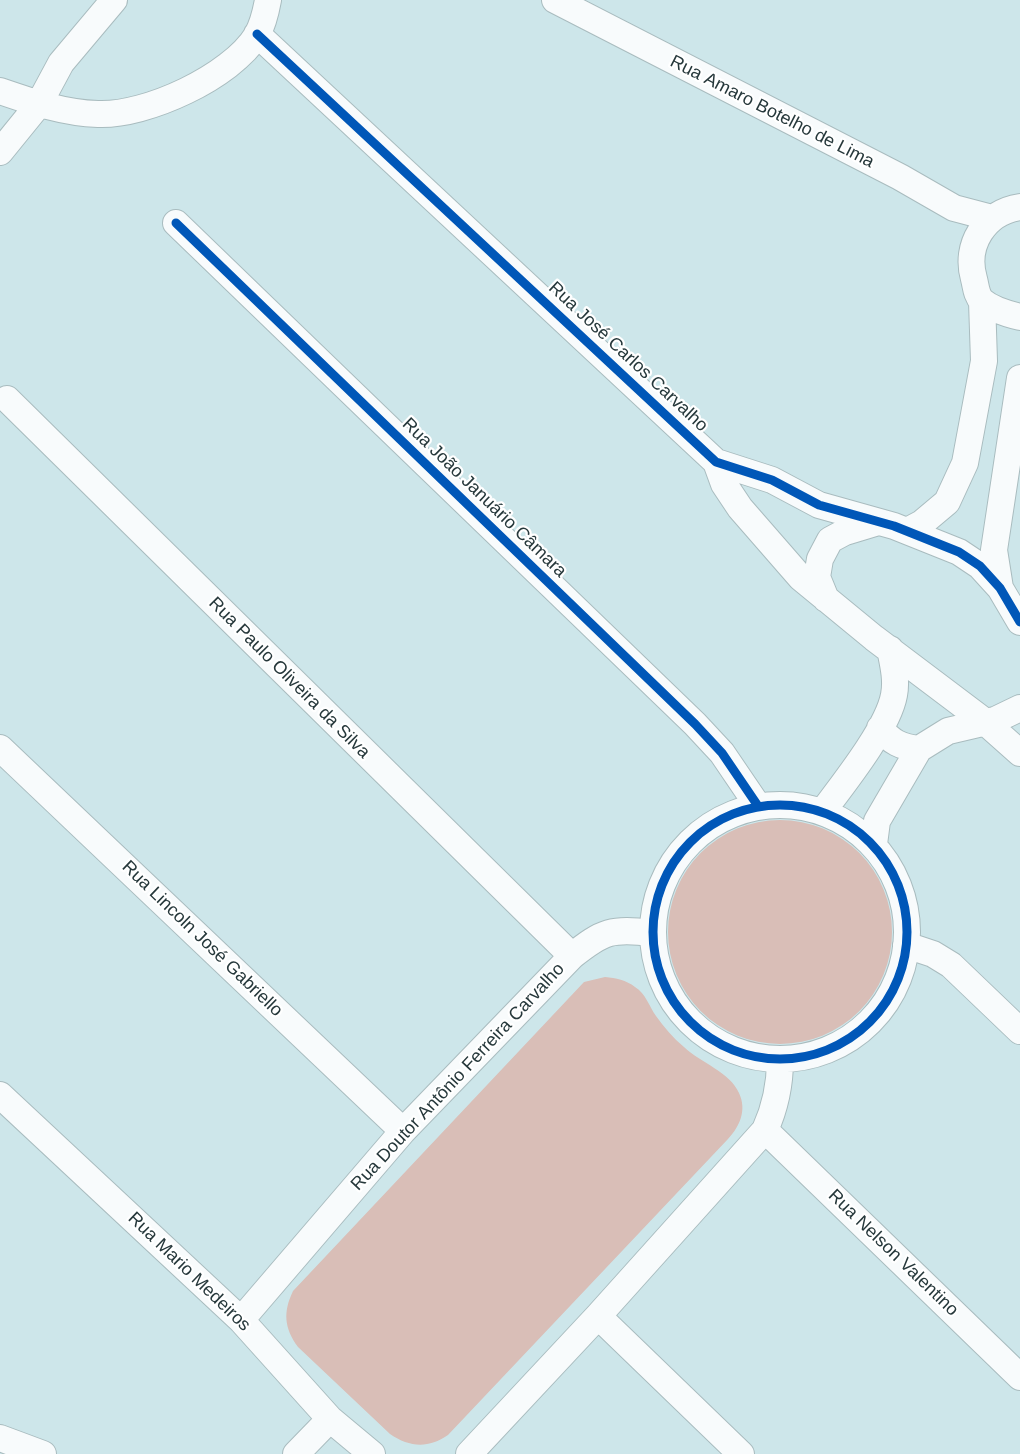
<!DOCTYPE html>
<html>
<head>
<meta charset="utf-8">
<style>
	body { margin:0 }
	canvas { display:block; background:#cde6ea }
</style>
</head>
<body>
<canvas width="1020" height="1454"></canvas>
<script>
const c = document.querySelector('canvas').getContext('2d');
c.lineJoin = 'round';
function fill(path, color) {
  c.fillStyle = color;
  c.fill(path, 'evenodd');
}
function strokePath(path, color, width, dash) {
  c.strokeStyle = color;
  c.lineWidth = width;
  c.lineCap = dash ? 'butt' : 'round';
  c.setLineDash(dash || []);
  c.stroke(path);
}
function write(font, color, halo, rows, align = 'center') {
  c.font = font + ' Helvetica,sans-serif';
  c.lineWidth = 4.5;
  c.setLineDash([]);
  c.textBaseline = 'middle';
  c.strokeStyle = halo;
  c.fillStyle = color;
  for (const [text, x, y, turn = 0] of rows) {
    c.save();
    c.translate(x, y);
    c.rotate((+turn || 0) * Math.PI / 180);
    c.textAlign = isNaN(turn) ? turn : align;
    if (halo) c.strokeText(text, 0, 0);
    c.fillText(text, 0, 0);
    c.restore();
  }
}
const green = new Path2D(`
	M668 932a112 112 0 1 1 224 0a112 112 0 1 1-224 0Z
	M605,977c11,1 21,3 30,10 11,7 14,19 21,29 8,11 17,22 28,31 17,16 46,25 55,46 8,17 1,33 -11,46l-280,296c-20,14 -39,12 -58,-1l-92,-87c-14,-19 -15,-35 -5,-56l291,-309z`);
const minor = new Path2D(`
	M555,0l345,177 54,31 38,10
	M257,34l459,428 56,18 47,25 75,21 65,26 21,14 20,22 20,34
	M0,91c32,11 64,22 98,23 48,2 133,-37 159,-79 5,-9 9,-24 11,-35
	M0,152l39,-48 22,-41 53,-63
	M1020,207c-35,5 -56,38 -46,72 2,7 2,16 8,22 9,8 26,13 38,16
	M176,223l519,501 27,29 36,53
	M7,399l565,557
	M716,462l8,22 16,24 61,70 73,60 110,83 36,32
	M907,531l15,-8 25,-21 18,-39 19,-102 -2,-60
	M1000,588l-6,-38 26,-172
	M826,599l-9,-22 3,-18 10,-19 15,-8 33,-10
	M880,728c11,14 21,19 39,21
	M0,748l403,383
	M653 932a127 127 0 1 1 254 0a127 127 0 1 1-254 0Z
	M823,811c21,-28 65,-83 71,-116 3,-15 -1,-31 -4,-46
	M874,844l3,-23 42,-72 29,-18 47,-11 25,-12
	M906,945l27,9 18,11 69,66
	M0,1095l241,225 89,99 42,35
	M765,1130l255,247
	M598,1316l143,138
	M241,1320l162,-189 169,-175c31,-25 40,-28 80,-23
	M0,1438l43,16
	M296,1454l34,-35
	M469,1454l129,-138 167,-186c10,-22 15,-46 15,-70`);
const cycleway = new Path2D(`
	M257,34l459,428 56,18 47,25 75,21 65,26 21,14 20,22 20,34
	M176,223l519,501 27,29 36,53
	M653 932a127 127 0 1 1 254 0a127 127 0 1 1-254 0Z`);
const streetNames = [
	["Rua Amaro Botelho de Lima",772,112,27],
	["Rua José Carlos Carvalho",628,357,43],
	["Rua João Januário Câmara",484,498,44],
	["Rua Paulo Oliveira da Silva",289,678,45],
	["Rua Lincoln José Gabriello",202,939,44],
	["Rua Doutor Antônio Ferreira Carvalho",458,1077,-47],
	["Rua Nelson Valentino",893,1253,44],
	["Rua Mario Medeiros",189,1272,44]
];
fill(green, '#d9beb7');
strokePath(minor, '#a9bcbf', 28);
strokePath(minor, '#f8fbfc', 26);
strokePath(cycleway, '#0057b8', 9);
write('18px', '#26383b', '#fff', streetNames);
</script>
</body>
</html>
